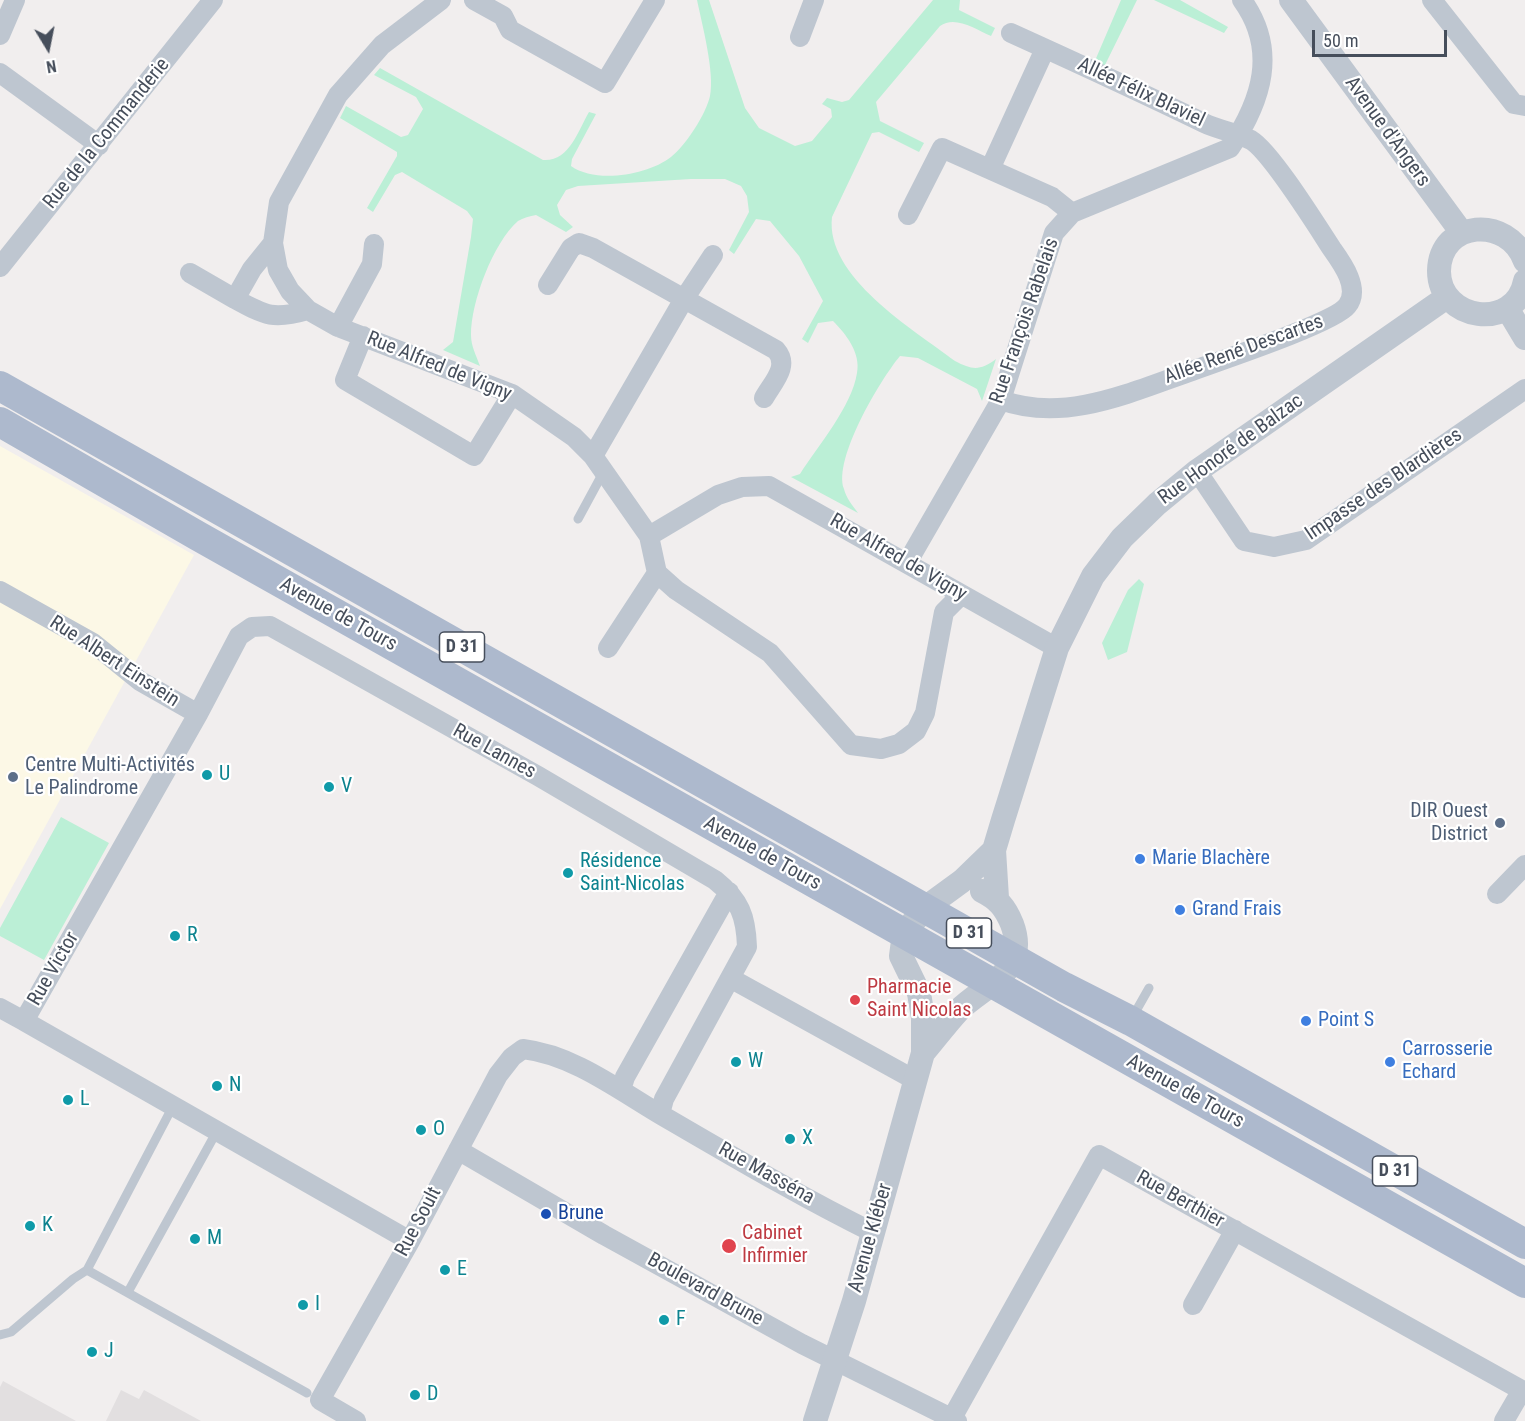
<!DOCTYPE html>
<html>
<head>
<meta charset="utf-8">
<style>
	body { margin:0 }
	#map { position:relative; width:1525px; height:1421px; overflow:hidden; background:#f1eeee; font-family:"Roboto Condensed",sans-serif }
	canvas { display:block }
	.north { position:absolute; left:18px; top:18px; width:60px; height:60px; -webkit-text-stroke:4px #fff; paint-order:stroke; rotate:170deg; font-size:16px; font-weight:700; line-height:24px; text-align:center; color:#464e5b }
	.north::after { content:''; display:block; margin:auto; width:21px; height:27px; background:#464e5b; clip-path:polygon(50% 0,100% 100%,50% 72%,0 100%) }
	.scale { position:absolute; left:1312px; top:30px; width:135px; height:27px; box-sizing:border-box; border:3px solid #464e5b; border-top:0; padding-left:8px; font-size:18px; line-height:21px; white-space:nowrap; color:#464e5b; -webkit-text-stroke:4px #fff; paint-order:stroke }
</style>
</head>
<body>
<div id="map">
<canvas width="1525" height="1421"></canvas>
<div class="north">N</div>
<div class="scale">50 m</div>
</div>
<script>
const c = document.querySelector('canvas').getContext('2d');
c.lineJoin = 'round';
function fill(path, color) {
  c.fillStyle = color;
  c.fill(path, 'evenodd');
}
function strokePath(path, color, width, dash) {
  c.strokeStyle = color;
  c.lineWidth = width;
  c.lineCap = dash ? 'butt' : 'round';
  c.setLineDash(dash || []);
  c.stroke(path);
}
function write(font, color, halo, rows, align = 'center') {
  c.font = font + ' "Roboto Condensed",sans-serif';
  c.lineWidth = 4.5;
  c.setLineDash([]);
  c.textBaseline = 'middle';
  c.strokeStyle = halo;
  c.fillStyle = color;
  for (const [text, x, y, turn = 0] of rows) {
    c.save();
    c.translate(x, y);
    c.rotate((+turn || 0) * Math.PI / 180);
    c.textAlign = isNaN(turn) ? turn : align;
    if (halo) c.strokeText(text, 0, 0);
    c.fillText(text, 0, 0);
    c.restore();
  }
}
const commercial = new Path2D(`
	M0,446l194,109 -194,354z`);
const education = new Path2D(`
	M3,1381l73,40h-76v-34z
	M121,1390l18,9 5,-9 57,31h-95z`);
const green = new Path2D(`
	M697,0h12l36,108 14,20 36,18 17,-5 20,-24 -1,-8 -9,-5 5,-6 15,4 7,-2 84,-100h27l-1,10 36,18 -4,8c-16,-7 -36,-21 -51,-10l-64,76 4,19 44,22 -5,9 -40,-20 -7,1 -40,84c-7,60 81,112 123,144 17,9 25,10 41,-2l-14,42 -5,-12 -59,-31 -18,-2c-20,24 -67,103 -56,133 2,9 9,17 14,24l-67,-36 9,-3c18,-28 52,-68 57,-101 4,-20 -11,-39 -24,-52l-15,2 -10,20 -6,-4 21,-38 -24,-45 -29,-35 -14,-2 -22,35 -5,-4 20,-38 -2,-16 -6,-10 -16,-7h-34l-113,7 -12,4 -9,15 3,10 13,12 -7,5 -30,-17c-6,1 -13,3 -18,6 -25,22 -47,81 -47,114 0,11 5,20 9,31l-37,-16 10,-8 18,-105 2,-18 -6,-8 -65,-39 -7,3 -22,37 -6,-4 30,-52v-4l-57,-34 6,-12 55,31 7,-2 15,-26 -7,-12 -42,-22 6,-7 163,92c26,2 35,-29 46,-48l7,2 -24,45 -1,7c25,18 77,9 100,-9 15,-12 35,-43 39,-61 5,-23 -8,-72 -13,-96z
	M1121,0h16l-33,67 -10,-4z
	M1154,0h26l48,27 -4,6z
	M1139,579l5,5 -17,68 -19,8 -6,-17 26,-53z
	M61,817l48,26 -65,117 -44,-24v-8z`);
const service = new Path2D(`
	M578,519l26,-48
	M1132,1018l17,-30
	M87,1270l220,123
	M128,1292l89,-161
	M0,1335l11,-3 62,-53 14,-9 86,-164`);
const minor = new Path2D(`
	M441,0l-59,45 -44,50 -59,107 -6,41 5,27 12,21 18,19 30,17 174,67 62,43 19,19 56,80 8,37 19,17 94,63 81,92 30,4 18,-5 17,-13 9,-18 19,-101 17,-17
	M474,0l29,16 7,14 95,53 50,-83
	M1432,0l82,104 11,2
	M0,35l15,-35
	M800,37l14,-37
	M0,73l99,72
	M990,169l55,-120
	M908,215l34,-67 110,49 20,16
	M273,243l-21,26 -17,30c31,17 39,21 73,11
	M0,267l213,-267
	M190,273l45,26
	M548,285l23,-37 8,-5 14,5 183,102c14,16 -3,32 -12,48
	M338,327l34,-63 2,-20
	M363,336l-18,44 129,76 38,-62
	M1001,400c63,23 128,-7 188,-28 27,-10 145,-49 158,-66 14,-17 -5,-43 -15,-57 -15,-23 -61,-97 -81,-109 -14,-7 -32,-10 -47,-17 -64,-31 -129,-61 -193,-90
	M593,456l91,-157 29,-44
	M1197,471l47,70 30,6 32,-7 219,-151
	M649,536l69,-41 24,-8 27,-1 288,162
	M907,563l94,-163 53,-167 18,-20 158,-65c32,-48 48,-98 12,-148
	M0,591l93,52 47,38 58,33
	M608,648l49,-75
	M1497,894l28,-29
	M730,978l185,102
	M0,1008l24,13
	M621,1090l4,-13 104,-185
	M458,1150l146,85 198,109 155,77
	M410,1241l-386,-220 174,-307 41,-78 13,-9 18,-1 268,150 177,104c25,20 31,36 32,67l-83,152 -4,15
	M1193,1305l42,-75
	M952,1418l147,-263 426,237
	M356,1421l-36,-21 90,-159 88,-166 14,-18 11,-8c51,6 97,42 140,67 69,40 138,81 209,116
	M1504,1421l18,-31`);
const tertiary = new Path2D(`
	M1291,0l171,233
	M1525,261c-17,-46 -85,-41 -86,10 0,50 76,61 86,10
	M1507,308l18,30
	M997,898l-3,-48 9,-30 54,-172 36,-72 29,-38 35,-34 40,-33 250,-174
	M923,1053c12,-14 23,-29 36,-43 25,-25 71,-38 53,-86 -7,-17 -14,-25 -30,-33
	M815,1421l39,-120 69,-248v-35l-4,-25 -18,-37 3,-23 21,-25 37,-27 32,-31`);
const primary = new Path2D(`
	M0,386l1064,601 67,34 394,223
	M0,422l198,114 1327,747`);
const markers = [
	[207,775,6,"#0f9aa8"],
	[13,777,6,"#5c6f8a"],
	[329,787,6,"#0f9aa8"],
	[1500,823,6,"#5c6f8a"],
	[1140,859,6,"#3f7fe0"],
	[568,873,6,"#0f9aa8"],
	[1180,910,6,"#3f7fe0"],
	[175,936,6,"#0f9aa8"],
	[855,1000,6,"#e0444e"],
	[1306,1021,6,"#3f7fe0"],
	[736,1062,6,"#0f9aa8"],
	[1390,1062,6,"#3f7fe0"],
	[217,1086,6,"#0f9aa8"],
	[68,1100,6,"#0f9aa8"],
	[421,1130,6,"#0f9aa8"],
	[790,1139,6,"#0f9aa8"],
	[546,1214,6,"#1a4fb4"],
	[30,1226,6,"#0f9aa8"],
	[195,1239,6,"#0f9aa8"],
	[729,1246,8,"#e0444e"],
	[445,1270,6,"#0f9aa8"],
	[303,1305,6,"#0f9aa8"],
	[664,1320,6,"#0f9aa8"],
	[92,1352,6,"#0f9aa8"],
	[415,1395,6,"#0f9aa8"]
];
const shields = [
	[462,647,45],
	[969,933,45],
	[1395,1171,45]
];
const shieldNames = [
	["D 31",462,647],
	["D 31",969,933],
	["D 31",1395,1171]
];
const streetNames = [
	["Allée Félix Blaviel",1141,93,25],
	["Avenue d'Angers",1387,132,54],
	["Rue de la Commanderie",107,134,-51],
	["Rue François Rabelais",1025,321,-71],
	["Allée René Descartes",1244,350,-20],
	["Rue Alfred de Vigny",439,367,22],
	["Rue Honoré de Balzac",1231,450,-36],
	["Impasse des Blardières",1384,485,-34],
	["Rue Alfred de Vigny",898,558,30],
	["Avenue de Tours",338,615,29],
	["Rue Albert Einstein",114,662,33],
	["Rue Lannes",494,752,29],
	["Avenue de Tours",762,854,29],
	["Rue Victor",54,969,-60],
	["Avenue de Tours",1185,1092,29],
	["Rue Masséna",766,1174,29],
	["Rue Berthier",1180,1200,29],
	["Rue Soult",419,1222,-62],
	["Avenue Kléber",871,1238,-74],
	["Boulevard Brune",705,1290,29]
];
const serviceNames = [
	["Centre Multi-Activités",25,766],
	["Le Palindrome",25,789],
	["DIR Ouest",1488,812,"right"],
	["District",1488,835,"right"]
];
const cultureNames = [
	["U",219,775],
	["V",341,787],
	["Résidence",580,862],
	["Saint-Nicolas",580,885],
	["R",187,936],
	["W",748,1062],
	["N",229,1086],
	["L",80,1100],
	["O",433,1130],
	["X",802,1139],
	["K",42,1226],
	["M",207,1239],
	["E",457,1270],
	["I",315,1305],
	["F",676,1320],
	["J",104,1352],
	["D",427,1395]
];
const shopNames = [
	["Marie Blachère",1152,859],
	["Grand Frais",1192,910],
	["Point S",1318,1021],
	["Carrosserie",1402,1050],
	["Echard",1402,1073]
];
const healthNames = [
	["Pharmacie",867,988],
	["Saint Nicolas",867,1011],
	["Cabinet",742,1234],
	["Infirmier",742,1257]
];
const transitNames = [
	["Brune",558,1214]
];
fill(commercial, '#fcf8e6');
fill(education, '#e2dfe0');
fill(green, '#bbefd6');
strokePath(service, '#bec6d0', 9);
strokePath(minor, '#bec6d0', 20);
strokePath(tertiary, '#bec6d0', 24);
strokePath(primary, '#adb9cd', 30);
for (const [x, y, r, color] of markers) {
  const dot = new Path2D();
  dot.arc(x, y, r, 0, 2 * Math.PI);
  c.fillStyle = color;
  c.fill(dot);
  strokePath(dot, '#fff', 2);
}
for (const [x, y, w] of shields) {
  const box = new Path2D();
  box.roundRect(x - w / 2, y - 15, w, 30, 4.5);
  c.fillStyle = '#fff';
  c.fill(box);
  strokePath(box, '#464e5b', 1.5);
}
write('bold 18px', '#464e5b', null, shieldNames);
write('20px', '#464e5b', '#fff', streetNames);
write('20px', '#4e5e75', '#fff', serviceNames, 'left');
write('20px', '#0d838f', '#fff', cultureNames, 'left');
write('20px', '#366cbe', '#fff', shopNames, 'left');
write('20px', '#be3a42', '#fff', healthNames, 'left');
write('20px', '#164399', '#fff', transitNames, 'left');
</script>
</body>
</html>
